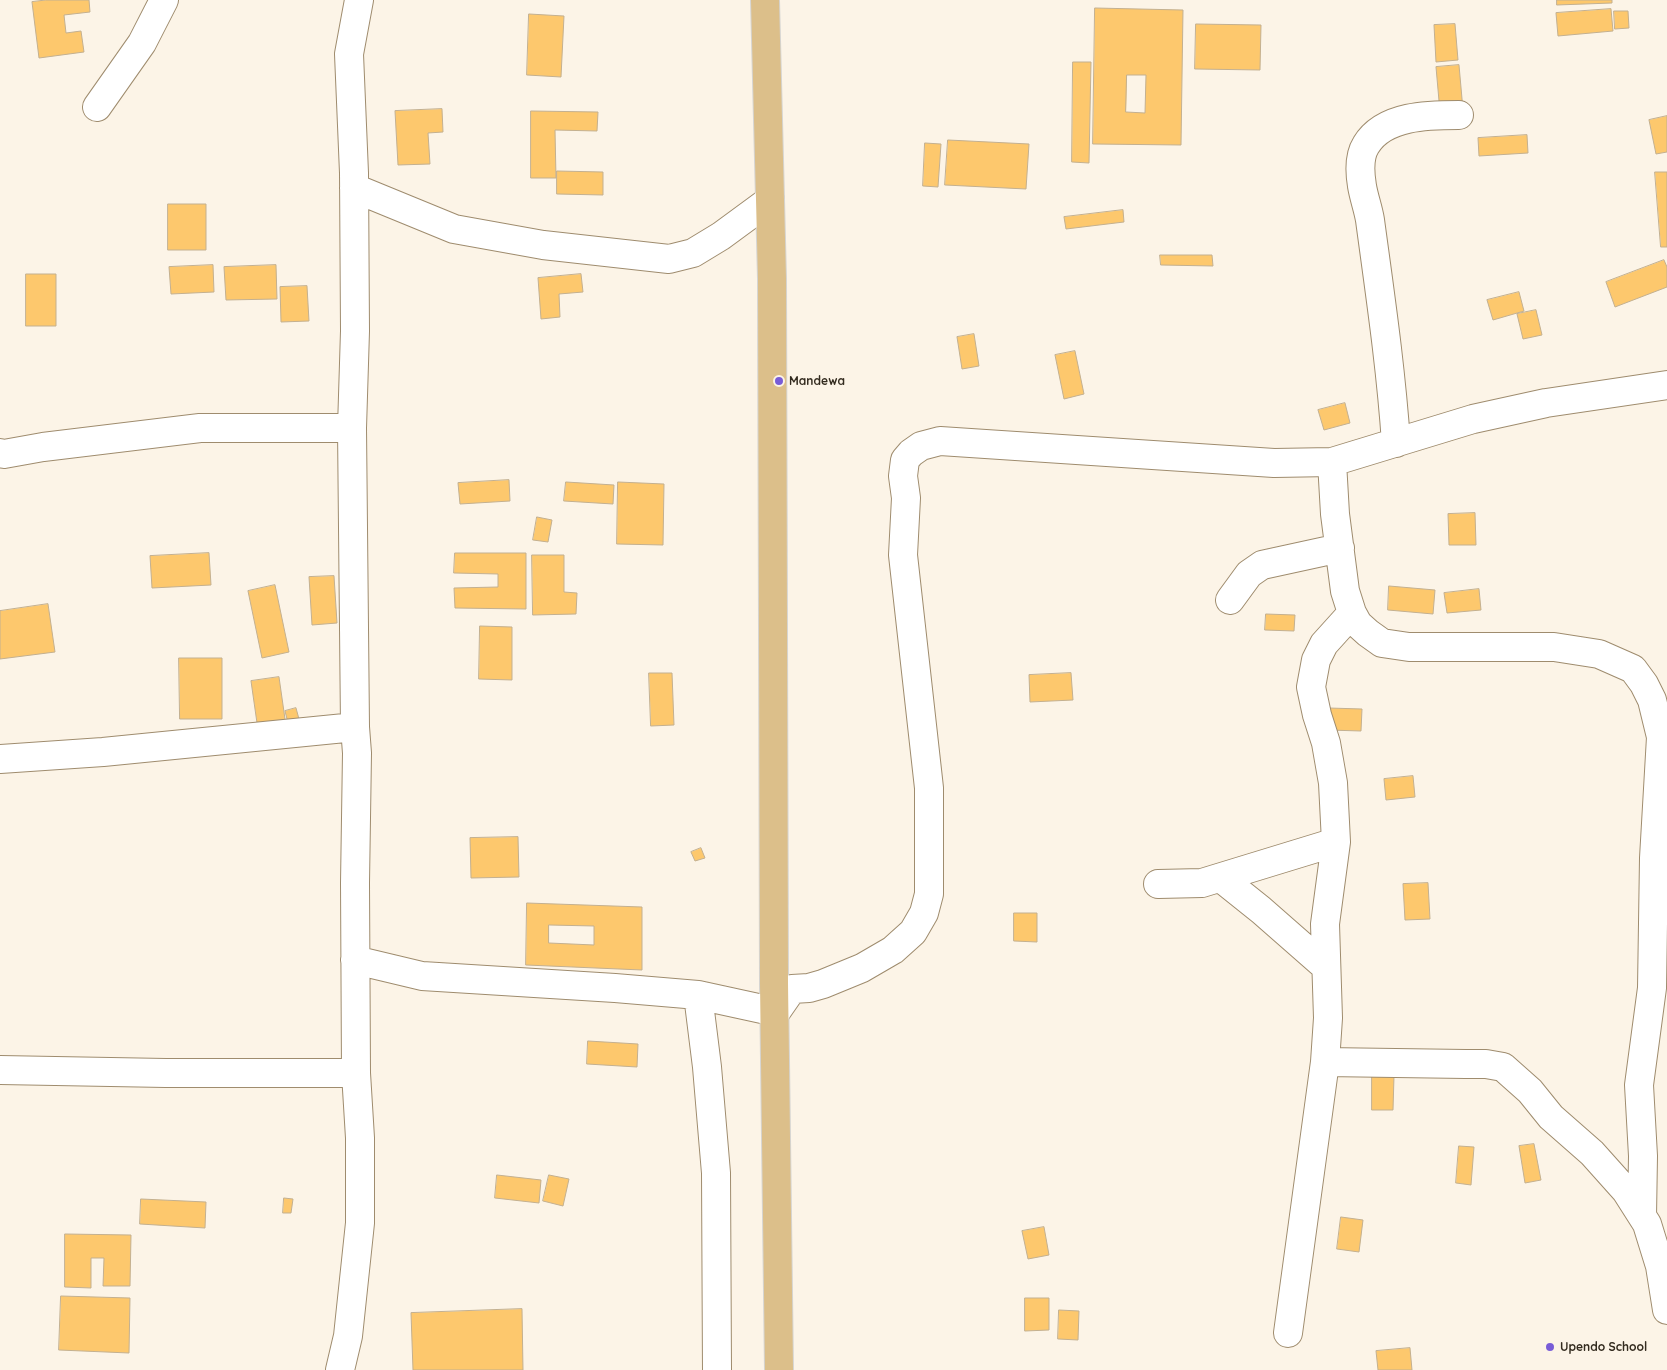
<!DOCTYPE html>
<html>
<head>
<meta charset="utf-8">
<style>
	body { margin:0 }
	canvas { display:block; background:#fcf4e7 }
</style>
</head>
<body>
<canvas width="1667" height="1370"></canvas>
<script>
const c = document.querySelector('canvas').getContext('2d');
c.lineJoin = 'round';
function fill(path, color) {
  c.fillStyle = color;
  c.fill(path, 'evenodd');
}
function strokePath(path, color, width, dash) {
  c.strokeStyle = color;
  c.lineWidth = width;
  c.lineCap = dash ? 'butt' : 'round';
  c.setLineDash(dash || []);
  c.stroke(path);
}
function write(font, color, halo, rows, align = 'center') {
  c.font = font + ' Quicksand,sans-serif';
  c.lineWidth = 4;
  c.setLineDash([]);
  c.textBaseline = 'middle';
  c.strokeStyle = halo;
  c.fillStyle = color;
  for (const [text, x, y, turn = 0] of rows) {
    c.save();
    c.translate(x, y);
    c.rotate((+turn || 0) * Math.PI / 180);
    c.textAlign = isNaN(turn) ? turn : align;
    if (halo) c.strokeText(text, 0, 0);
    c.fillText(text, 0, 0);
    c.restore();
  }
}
const building = new Path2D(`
	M46,0h43l1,12 -26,3 2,18 15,-2 3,21 -45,6 -7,-56z
	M1557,0h55v3l-55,2z
	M1095,8l88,2 -2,135 -88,-1zM1127,75h19l-1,38 -19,-1z
	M1611,9l2,22 -55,5 -2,-23z
	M1614,11h14l1,17 -14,1z
	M529,14l35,2 -3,61 -34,-2z
	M1196,24l65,1 -1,45 -65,-1z
	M1455,24l3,36 -22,2 -2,-37z
	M1073,62h18l-2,101 -17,-1z
	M1459,65l4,45 -23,2 -4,-45z
	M442,109l1,23 -15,1 2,31 -32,1 -3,-54z
	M531,111l67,1 -1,19 -42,-1 1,48h-25z
	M1667,116v36l-11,2 -7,-34z
	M1527,135l1,18 -49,3 -1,-18z
	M948,140l81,4 -3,45 -81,-4z
	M925,143l16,1 -3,43 -15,-1z
	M557,171l46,1v23l-46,-1z
	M1655,172h12v75h-6z
	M168,204h38v46h-38z
	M1123,210l1,12 -58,7 -2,-12z
	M1160,255h52l1,11 -52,-1z
	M1664,260l3,7v20l-52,20 -9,-25z
	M213,265l1,27 -43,2 -2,-27z
	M276,265l1,34 -51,1 -2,-33z
	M26,274h30v52h-30z
	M581,274l2,18 -24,2 1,23 -19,2 -3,-41z
	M307,286l2,35 -28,1 -1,-35z
	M1519,292l5,19 -31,9 -6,-20z
	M1536,310l6,25 -19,4 -6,-25z
	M974,334l5,32 -17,3 -5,-32z
	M1075,351l9,43 -20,5 -9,-44z
	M1345,403l5,20 -26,7 -6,-20z
	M509,480l1,21 -50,3 -2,-21z
	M566,482l48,3 -1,19 -49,-3z
	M618,482l46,2 -1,61 -46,-1z
	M1475,513l1,32h-27l-1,-31z
	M537,517l15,3 -4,22 -15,-2z
	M209,553l2,32 -59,3 -2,-32z
	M455,553h71v56l-71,-1 -1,-20 44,-1v-13l-44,-1z
	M532,555h32v37l13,1 -1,21 -43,1z
	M334,576l3,47 -25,2 -3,-48z
	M275,585l14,67 -27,6 -14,-67z
	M1389,586l46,4 -2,24 -45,-4z
	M1479,589l2,21 -34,3 -3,-20z
	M48,604l7,48 -55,7v-48z
	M1266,614l29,1 -1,16 -29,-1z
	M480,626l32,1v53l-33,-1z
	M179,658h43v61h-42z
	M649,673h23l2,52 -23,1z
	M1071,673l2,27 -43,2 -1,-27z
	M279,677l7,49 -28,4 -7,-49z
	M296,708l3,11 -11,4 -3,-12z
	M1329,708l33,1 -1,22 -33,-1z
	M1413,776l2,21 -29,3 -2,-21z
	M518,837l1,40 -48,1 -1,-40z
	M701,848l4,10 -10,3 -4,-9z
	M1428,883l2,36 -25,1 -2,-36z
	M527,903l115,4v63l-116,-5zM549,925l45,1v19l-45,-2z
	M1014,913h23v29l-23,-1z
	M588,1041l50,3 -1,23 -50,-3z
	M1372,1076h22l-1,34h-21z
	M1534,1144l7,36 -16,3 -6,-37z
	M1459,1146l15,1 -3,38 -15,-2z
	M497,1175l44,5 -2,23 -44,-5z
	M549,1175l20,4 -6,27 -20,-5z
	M284,1198l9,1 -2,14h-8z
	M141,1199l65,3 -1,26 -65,-4z
	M1341,1217l22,3 -4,32 -22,-3z
	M1044,1227l5,28 -21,4 -6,-28z
	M65,1234l66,1 -1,51h-27l1,-28h-13v30l-26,-1z
	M61,1296l69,2 -1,55 -70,-3z
	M1025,1298h24v32l-24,1z
	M522,1309l1,61h-110l-2,-57z
	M1059,1310l20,1 -1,29 -20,-1z
	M1410,1348l2,22h-34l-2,-19z`);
const minor = new Path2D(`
	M97,107l45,-64 22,-43
	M354,188l100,41 89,16 126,14 24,-6 28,-17 49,-36
	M1396,443c-5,-75 -16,-149 -26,-223 -2,-12 -6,-22 -8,-34 -2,-12 -3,-30 4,-41 18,-30 63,-30 93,-30
	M0,453l4,1 39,-7 157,-19h152
	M1332,462l3,52 10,77 7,22 6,11 10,9 14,10 27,4h145l45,7 34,15 11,15 8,16 9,37 -7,121 -2,130 -13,97 4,71 -1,60
	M1230,600l19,-26 13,-9 78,-17
	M0,759l103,-7 252,-25
	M1221,878l40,32 65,57
	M1158,884l44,-1 134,-41
	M355,960l67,16 193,12 83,7 78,17 16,-23 17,-1 14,-4 39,-16 31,-18 20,-18 11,-19 5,-19v-106l-26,-233 3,-57 -3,-22 2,-16 6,-7 10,-7 19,-5 334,22 58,-1 141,-43 73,-16 121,-18
	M698,995l9,72 9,106 1,197
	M1325,1062l141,2h20l17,3 27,24 21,26 41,36 34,38 21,33 13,42 7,44
	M0,1070l166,3h190
	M1288,1333l37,-271 3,-44 -3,-94 11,-82 -3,-59 -7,-40 -9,-28 -6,-28 5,-27 8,-16 28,-31
	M340,1370l8,-34 12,-113v-85l-4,-65 -1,-190 2,-130 -2,-26 -3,-299 3,-97 -1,-158 -5,-119 10,-54`);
const major = new Path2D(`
	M765,0l7,279 2,704 5,387`);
const markers = [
	[779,381,5,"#785cd7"],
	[1550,1347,5,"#785cd7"]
];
const poiNames = [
	["Mandewa",789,381],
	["Upendo School",1560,1347]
];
fill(building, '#fdc86d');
strokePath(building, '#c3b090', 1);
strokePath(minor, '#9f8c6e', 30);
strokePath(major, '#d6d5d2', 30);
strokePath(minor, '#fff', 28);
strokePath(major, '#dcbf8a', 28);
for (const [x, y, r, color] of markers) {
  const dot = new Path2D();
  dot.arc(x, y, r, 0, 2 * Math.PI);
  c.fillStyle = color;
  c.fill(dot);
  strokePath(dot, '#fcf4e7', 2);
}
write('bold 12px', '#332b1f', '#fcf4e7', poiNames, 'left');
</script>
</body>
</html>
